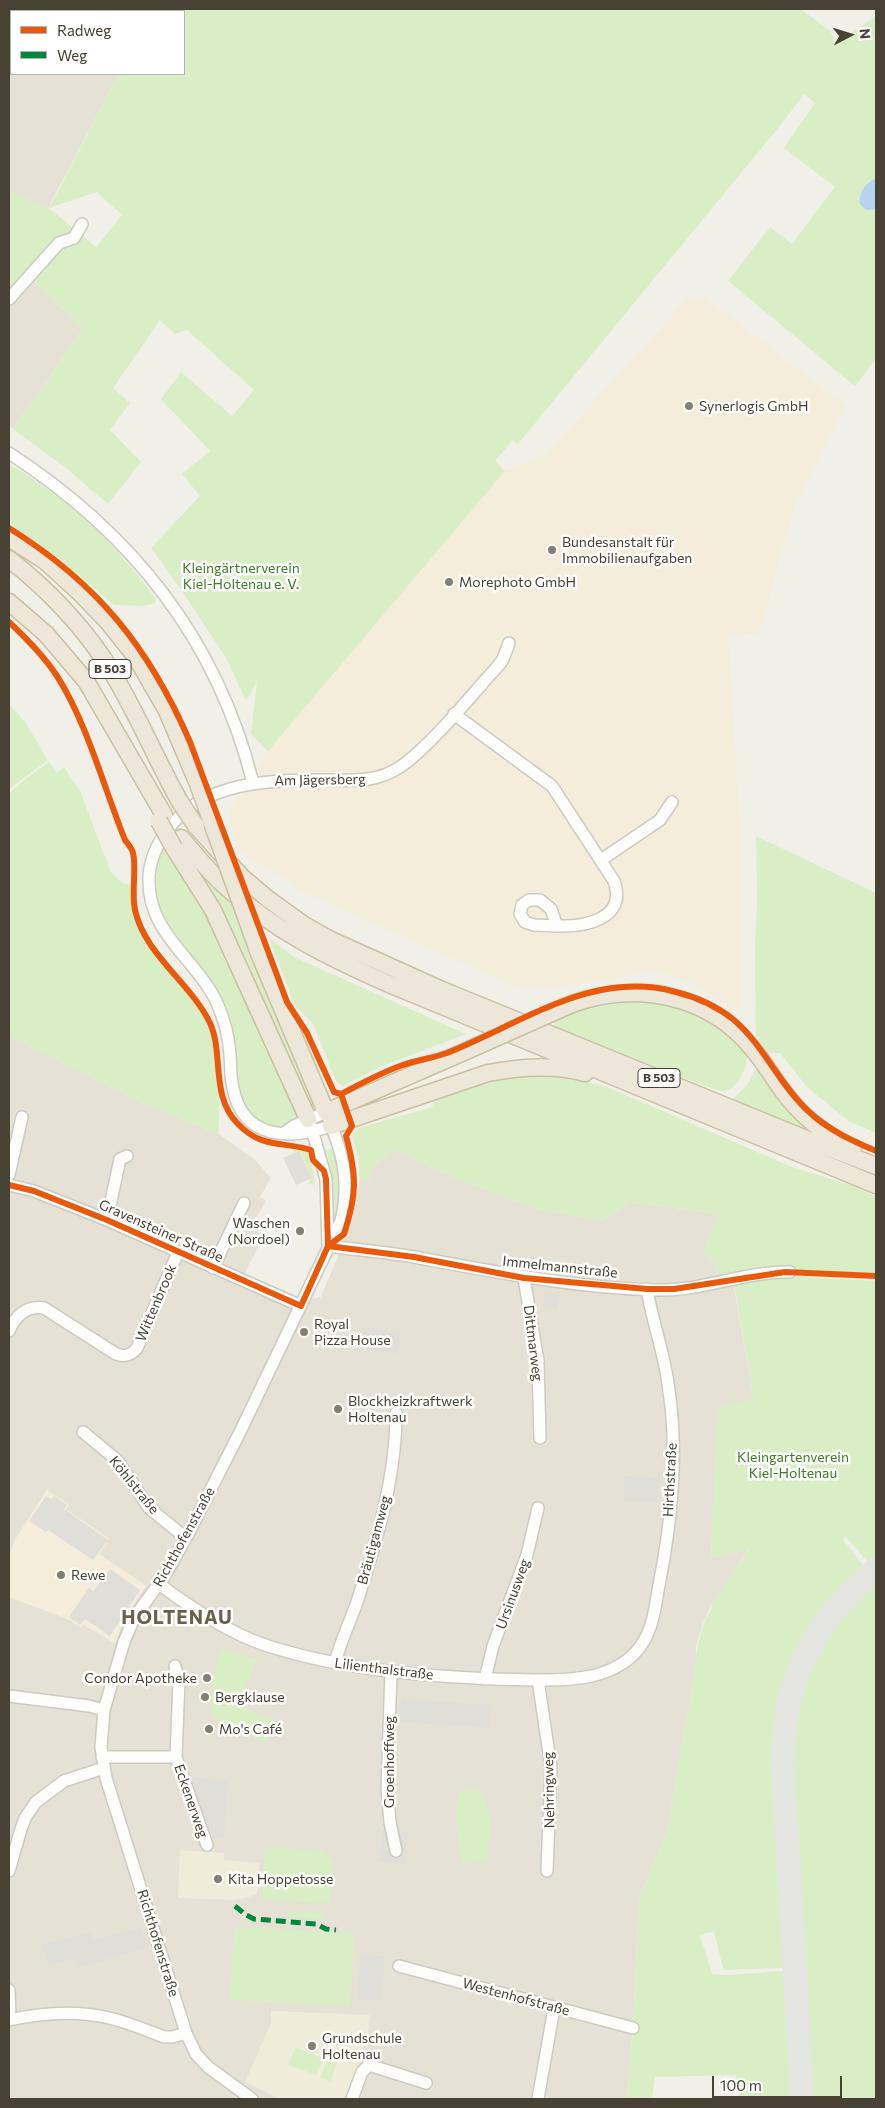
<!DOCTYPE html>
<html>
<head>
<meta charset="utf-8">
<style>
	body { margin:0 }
	#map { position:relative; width:885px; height:2108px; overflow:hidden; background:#f0efe8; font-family:Commissioner,sans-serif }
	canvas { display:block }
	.frame { position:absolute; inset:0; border:10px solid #474234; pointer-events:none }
	.legend { position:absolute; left:10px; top:10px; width:175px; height:65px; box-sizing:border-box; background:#fff; border:1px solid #b5b3ae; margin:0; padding:6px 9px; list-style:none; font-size:15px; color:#474234 }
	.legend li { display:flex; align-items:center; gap:10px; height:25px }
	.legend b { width:25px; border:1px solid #b5b3ae }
	.north { position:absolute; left:825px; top:10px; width:50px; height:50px; -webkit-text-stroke:4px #fff; paint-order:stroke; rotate:85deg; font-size:14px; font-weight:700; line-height:20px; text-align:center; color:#474234 }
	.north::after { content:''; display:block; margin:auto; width:18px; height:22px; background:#474234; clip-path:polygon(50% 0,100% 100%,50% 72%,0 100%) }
	.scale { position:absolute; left:712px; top:2076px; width:130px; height:22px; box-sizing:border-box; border:2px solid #474234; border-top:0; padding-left:6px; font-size:15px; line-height:18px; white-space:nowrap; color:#474234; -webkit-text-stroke:4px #fff; paint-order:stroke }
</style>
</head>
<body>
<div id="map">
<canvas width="885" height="2108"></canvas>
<div class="frame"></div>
<ul class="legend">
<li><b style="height:6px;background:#e8590c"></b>Radweg</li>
<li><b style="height:6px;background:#00873e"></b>Weg</li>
</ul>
<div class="north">N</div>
<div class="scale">100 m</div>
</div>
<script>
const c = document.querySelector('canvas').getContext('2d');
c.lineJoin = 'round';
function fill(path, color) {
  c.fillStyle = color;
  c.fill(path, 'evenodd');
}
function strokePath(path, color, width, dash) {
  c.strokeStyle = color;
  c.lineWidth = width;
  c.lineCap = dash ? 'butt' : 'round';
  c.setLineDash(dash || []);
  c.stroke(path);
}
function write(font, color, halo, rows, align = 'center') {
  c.font = font + ' Commissioner,sans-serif';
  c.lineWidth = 5;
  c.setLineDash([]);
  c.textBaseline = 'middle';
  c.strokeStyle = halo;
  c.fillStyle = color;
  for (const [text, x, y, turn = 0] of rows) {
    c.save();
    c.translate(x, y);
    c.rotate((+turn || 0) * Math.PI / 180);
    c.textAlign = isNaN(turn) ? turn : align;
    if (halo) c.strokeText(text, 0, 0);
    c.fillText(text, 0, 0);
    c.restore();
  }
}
const residential = new Path2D(`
	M9,9h139l-1,2h-136v63h108l-71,134 -39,-16z
	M32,279l51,50 -70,100 -4,-4v-120z
	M9,1036l132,66 77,32 35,24 18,20 -11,19 6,4 -15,26 13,8 -21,42 53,25 25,-5 25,-61 14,-56h8l7,-16 19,-15 56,27 85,32 67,13 28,-19 89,12 -16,39 13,12 2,14 14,-2 22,123 -41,115 -2,43 38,-10 -40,62 -7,16 -6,21v16l-29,170 -28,65 -6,130 -6,71h-618v-502l59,22 13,8 2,-3 31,19 12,-28 20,-29 -47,-32 10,-15 -44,-30 3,-4 -21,-15 -32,50 -6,16z`);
const commercial = new Path2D(`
	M705,297l140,109 -51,101 -35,126 -31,2 12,198 -1,178 -48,-28 -32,-12 -106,16 -38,-1 -207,-92 -69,-44 -10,-36 10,-20 29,-43 237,-280 41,-16 142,-157z
	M47,1490l22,15 -3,4 43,30 -10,15 47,32 -20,29 -11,28 -31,-18 -2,2 -14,-8 -59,-22v-41l6,-16z`);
const education = new Path2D(`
	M180,1850l44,3v7l35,3 -2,31 -11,4 -12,2 -56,-2z
	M271,2011l99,4 -2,19 -21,65h-68l-34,-17 26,-59z`);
const green = new Path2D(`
	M162,9h639l29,22 6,13 40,-28v162l-8,4v28l8,-1v150l-21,27 -127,-105 42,-54 22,17 43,-57 -51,-39 31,-45 -11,-9 -21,28 -265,322 -5,-4 -18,21 10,10 -237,280 -17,-17 6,-52 -11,19 -20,-43 -40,-61 -35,-49 49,-52 -18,-22 28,-23 -49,-52 20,-27 51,44 22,-26 -67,-60 -12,4 -15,-14 -47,68 17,15 -20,27 31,32 -33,42 -42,-36 -53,-39 70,-100 -51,-50 -8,-2 -15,13v-98l40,16 70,-134h65v-63h-23zM97,192l25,23 -26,32 -47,-39z
	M9,464c58,34 109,81 147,136l-1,3 -11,3 -30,-1 -52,-44 -51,-37 -2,-7z
	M9,704l16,18 23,38 -39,29z
	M49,762l8,11 7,-6 16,24 31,81 11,11 11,2c3,46 17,61 46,94 8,9 18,19 23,30 19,37 19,84 16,125l-77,-32 -132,-66v-242l15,-14z
	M756,836l120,57v240l-28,-12 -41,-34 -27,-34h-11l-13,-17 -1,-90 2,-45z
	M161,838l13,10 134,271 -33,14 -32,-20 -17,-86 -75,-128 4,-45z
	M192,863l39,33 86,212 -5,2z
	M269,938l25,19 172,77 -86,33 -37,19 -7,-5 -23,-57 -18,-18z
	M626,996c16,3 56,7 69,14 11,6 49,32 51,45 3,12 -9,36 -23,36 -6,0 -13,-4 -19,-5l-149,-59 -1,-6 4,-5z
	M757,1062l77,82 -105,-43c15,-11 24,-20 28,-39z
	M529,1074l36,2 42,11 185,80 59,18 25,11v78l-92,-4 -66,9 -2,-14 -13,-12 16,-39 -89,-12 -28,19 -67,-13 -85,-32 -56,-27 -19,15 -7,16h-8l-2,-22 -6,-23 7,-7 73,-21 3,-7 47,-16z
	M335,1147l7,42 -7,33h-2l-1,-43 -6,-29z
	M292,1149l14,2 4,3 5,31 -8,-2 5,-5 -12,-27 -7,2z
	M787,1276l89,5v278l-5,4 -4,-2 -21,-24 -3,3 19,24 1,5 -43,45 -21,38 -12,29 -6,20 -6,40 11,223 -4,4 -56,2 -3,-2 -9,-37 -14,4 12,39 15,1 55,-4 4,3 7,125h-53l-4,-24 -81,2 -3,22h-25l6,-71 6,-130 28,-65 29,-170c1,-44 29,-78 53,-114l-38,9 6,-151 37,-8 -20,-114z
	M876,1580v519h-65l-20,-350c7,-64 30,-130 85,-169z
	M222,1650l35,9 -19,46 38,16 -10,21 -51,-22c-9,-16 0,-53 7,-70z
	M471,1788l10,2 9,28v17l-3,27 -25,1c-3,-23 -12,-52 -1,-73z
	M265,1847l58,4 10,12 -3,40 -68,-3z
	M288,1911l37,2 -1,6 -36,-2z
	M234,1927l120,6 -4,73 -120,-6z
	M296,2047l28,12 -8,16 -28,-10z
	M327,2061l10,3 -7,18 -10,-5z`);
const parking = new Path2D(`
	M299,1151l13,27 -16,7 -13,-27z
	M545,1291l14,1 -1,17 -15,-1z
	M363,1327l38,5 -3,22 -38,-5z
	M624,1476l35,1 -1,26 -34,-1z
	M46,1496l6,3 2,-3 13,9 -3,4 44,31 -15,20 -45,-30 -2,2 -17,-11z
	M110,1569l30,21 -30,46 -25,-17 -5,6 -11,-8 20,-29 5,3z
	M401,1699l91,6 -2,23 -91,-6z
	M186,1777l42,4 -4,58 -17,-1z
	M382,1830l26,2 -3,32 -26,-2z
	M140,1928l6,20 -69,20 -2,-10 -27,8 -6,-22 48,-11 2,6z
	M360,1955l25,1 -4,45 -24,-1z`);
const water = new Path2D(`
	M876,178v31c-9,2 -12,1 -17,-7 2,-12 6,-19 17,-24z`);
const taxiway = new Path2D(`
	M802,2099c-5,-77 -9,-154 -13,-230 -4,-62 -14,-129 6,-188 16,-46 44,-82 81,-112`);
const minor = new Path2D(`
	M9,299l50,-56 15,-5 8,-14
	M9,453c123,80 208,186 244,330
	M454,714l98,72 62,95c14,38 -29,46 -57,45l-6,-17 -11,-9h-11l-7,5 -2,9 5,8 9,3 23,1
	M601,860l59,-40 12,-18
	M311,1126l15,53 2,67
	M331,1126c-41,14 -88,14 -98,-38 -3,-11 -2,-22 -3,-33 -1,-18 -6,-36 -13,-52 -20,-43 -68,-69 -68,-121 -1,-18 8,-39 19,-53 37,-48 101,-49 156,-49 18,0 37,2 54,-3 11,-3 20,-8 29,-15 27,-22 52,-52 75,-78 6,-8 16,-16 21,-25 2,-5 4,-11 6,-16
	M9,1175l13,-58
	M9,1185l25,6 73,29 194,86
	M107,1220l13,-61 7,-3
	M328,1246c29,4 58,6 86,11 81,15 162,31 244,33 45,1 88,-19 132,-18
	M213,1268l31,-65
	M524,1278l14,83 2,77
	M9,1331c6,-15 18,-26 35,-23l72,46c9,3 15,2 21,-6l41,-96
	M83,1432l35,29 31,47 37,30
	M159,1584c32,24 68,48 106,61 74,24 153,31 230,34 31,1 66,3 97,-3 20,-5 39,-15 50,-32 11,-16 14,-41 17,-59 13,-65 20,-135 9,-201 -4,-32 -16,-63 -21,-95
	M335,1663c5,-20 14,-39 21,-58 20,-62 40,-126 40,-192
	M175,1666l4,15 -3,76 31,88
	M391,1672l-4,116 3,34 6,29
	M485,1679l8,-33 34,-91 11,-47
	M538,1680l13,87 -4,104
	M9,1696l80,10 15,4
	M102,1757h74
	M9,1871l12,-42 4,-11 11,-16 28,-21 40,-13
	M399,1966l234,62
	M9,1990l1,30
	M9,2020c32,-7 67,-10 100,-2 18,4 37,12 55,19h8l14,-4
	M252,2099l-44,-32 -12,-13 -10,-21 -80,-255 -5,-31 3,-37 20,-68 10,-24 31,-43 21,-37 54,-106 101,-211c10,-41 1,-70 -15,-109l-32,14 -10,7
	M352,2099l10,-27 7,-7 57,18
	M538,2099l16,-91`);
const highway = new Path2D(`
	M9,538l36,23 33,30
	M9,559c37,29 70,63 96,102 29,44 49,95 75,141
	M9,602l37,32 40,47 78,134
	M196,826l46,51 26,22 36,26 27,15 111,50 369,151 65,25
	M181,838c15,17 28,34 44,48 48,44 105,72 164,98l487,201
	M174,848l39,62 95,209
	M260,956l66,156 138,-60
	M572,1004c63,-23 136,-10 180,44 18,21 30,47 51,66 15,15 32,24 50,35
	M331,1126l157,-53c32,-6 65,-9 97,0`);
const highwayBridge = new Path2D(`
	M78,591l30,31 28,35 31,54 31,73 62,172
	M180,802l16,24
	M159,821l15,27
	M464,1052l108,-48`);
const quiet = new Path2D(`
	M235,1906l11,9 8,4 62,5 10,5 10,1`);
const cycleway = new Path2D(`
	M9,528c88,55 140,119 181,214l97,260 20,31 27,59 7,2c21,-11 41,-22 62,-29 14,-5 30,-7 44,-12 74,-29 146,-84 229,-61 20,5 42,15 58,28 30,26 45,64 74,91 20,19 43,29 68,40
	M9,622c17,16 35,34 48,54 30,47 47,112 68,164 2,3 7,8 8,13 4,15 -2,39 2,57 10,45 55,72 75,113 14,31 0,73 28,101 24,25 44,17 73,26l2,10 11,11 2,8 2,67 -27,60 -194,-86 -73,-29 -25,-6
	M328,1246l86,11 110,21 123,11h27l111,-17 91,4
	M328,1246l16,-12c13,-40 13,-58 2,-98l6,-10 -11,-32`);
const markers = [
	[689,406,5,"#827f73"],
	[552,550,5,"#827f73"],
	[449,582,5,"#827f73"],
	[300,1231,5,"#827f73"],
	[304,1332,5,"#827f73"],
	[338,1409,5,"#827f73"],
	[61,1575,5,"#827f73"],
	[207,1678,5,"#827f73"],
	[205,1697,5,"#827f73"],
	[209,1729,5,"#827f73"],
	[218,1879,5,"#827f73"],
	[312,2046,5,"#827f73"]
];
const shields = [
	[110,669,42],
	[659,1078,42]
];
const shieldNames = [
	["B 503",110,669],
	["B 503",659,1078]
];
const poiNames = [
	["Synerlogis GmbH",699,406],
	["Bundesanstalt für",562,542],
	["Immobilienaufgaben",562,558],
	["Morephoto GmbH",459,582],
	["Waschen",290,1223,"right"],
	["(Nordoel)",290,1239,"right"],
	["Royal",314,1324],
	["Pizza House",314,1340],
	["Blockheizkraftwerk",348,1401],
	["Holtenau",348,1417],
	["Rewe",71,1575],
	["Condor Apotheke",197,1678,"right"],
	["Bergklause",215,1697],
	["Mo's Café",219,1729],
	["Kita Hoppetosse",228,1879],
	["Grundschule",322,2038],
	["Holtenau",322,2054]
];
const parkNames = [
	["Kleingärtnerverein",241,568],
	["Kiel-Holtenau e. V.",241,584],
	["Kleingartenverein",793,1457],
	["Kiel-Holtenau",793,1473]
];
const streetNames = [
	["Am Jägersberg",320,780,-1],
	["Gravensteiner Straße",161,1231,24],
	["Immelmannstraße",560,1267,6],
	["Wittenbrook",156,1303,-67],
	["Dittmarweg",533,1343,83],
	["Hirthstraße",670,1480,-87],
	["Köhlstraße",134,1485,51],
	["Richthofenstraße",184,1537,-61],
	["Bräutigamweg",374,1540,-75],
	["Ursinusweg",513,1594,-70],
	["Lilienthalstraße",384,1669,7],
	["Groenhoffweg",389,1762,-90],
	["Nehringweg",549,1790,-91],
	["Eckenerweg",191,1801,71],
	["Richthofenstraße",158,1943,73],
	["Westenhofstraße",516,1997,15]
];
const districtNames = [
	["HOLTENAU",177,1618]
];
fill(residential, '#e5e2d5');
fill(commercial, '#f4edda');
fill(education, '#efecda');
fill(green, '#daeec6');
fill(parking, '#e0ded8');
fill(water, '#b4d4f2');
strokePath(taxiway, '#e4e4e0', 24);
strokePath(minor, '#cccac3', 14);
strokePath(highway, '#cbc0a1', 19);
strokePath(minor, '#fdfdfc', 11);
strokePath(highway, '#ece7d8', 16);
strokePath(highwayBridge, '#cbc0a1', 19, []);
strokePath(highwayBridge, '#ece7d8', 16);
strokePath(quiet, '#00873e', 5, [10, 5]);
strokePath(cycleway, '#e8590c', 6);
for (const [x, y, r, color] of markers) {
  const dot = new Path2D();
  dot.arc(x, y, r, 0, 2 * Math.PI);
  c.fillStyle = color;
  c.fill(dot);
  strokePath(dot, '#fff', 2);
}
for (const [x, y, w] of shields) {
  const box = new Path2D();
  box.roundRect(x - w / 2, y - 9.5, w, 19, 4);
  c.fillStyle = '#fff';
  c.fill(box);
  strokePath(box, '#474234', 1);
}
write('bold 12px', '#474234', null, shieldNames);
write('14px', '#474234', '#fff', poiNames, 'left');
write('14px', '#3c7f22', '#fff', parkNames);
write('14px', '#474234', '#fff', streetNames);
c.letterSpacing = '1px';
write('bold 19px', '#6b614a', '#fff', districtNames);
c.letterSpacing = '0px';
</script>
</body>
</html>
